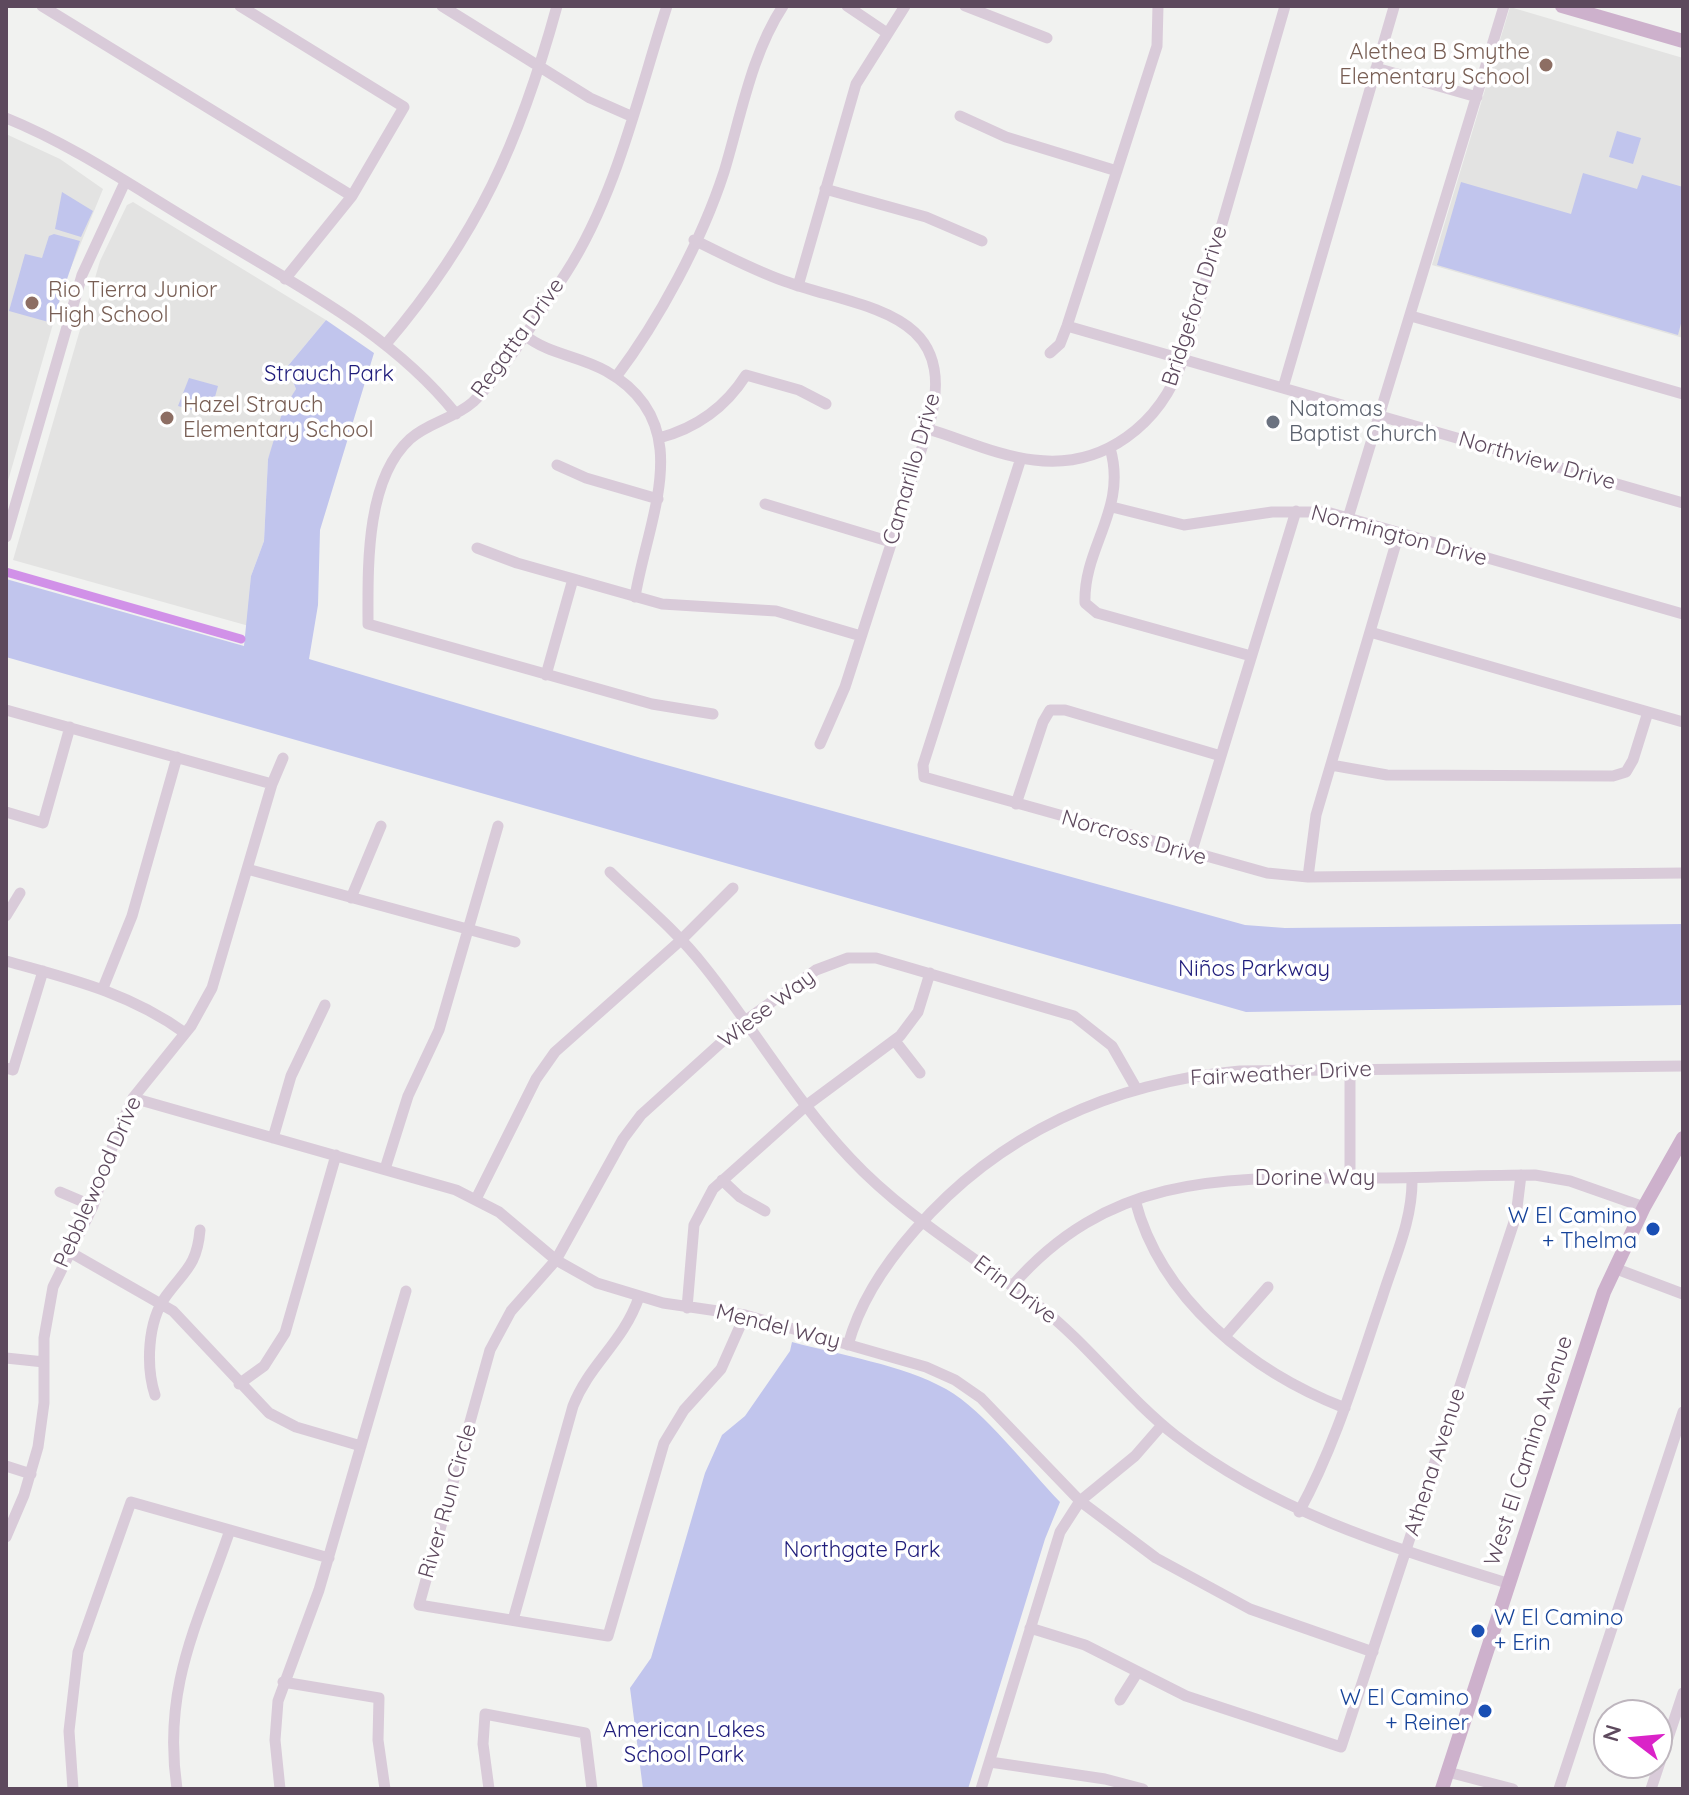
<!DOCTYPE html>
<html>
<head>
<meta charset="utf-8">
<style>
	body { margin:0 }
	#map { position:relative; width:1689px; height:1795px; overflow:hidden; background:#f1f2f0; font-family:Quicksand,sans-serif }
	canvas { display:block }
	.frame { position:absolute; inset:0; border:8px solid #5d495d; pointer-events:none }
	.north { position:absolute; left:1593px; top:1699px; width:80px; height:80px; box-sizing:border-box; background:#fff; border:2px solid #beb6be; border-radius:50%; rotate:286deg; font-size:22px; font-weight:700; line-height:32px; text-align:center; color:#5d495d }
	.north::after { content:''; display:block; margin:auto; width:28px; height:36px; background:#da23c8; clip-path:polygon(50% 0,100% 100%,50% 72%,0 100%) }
</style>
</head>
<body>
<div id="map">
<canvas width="1689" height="1795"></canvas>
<div class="frame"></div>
<div class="north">N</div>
</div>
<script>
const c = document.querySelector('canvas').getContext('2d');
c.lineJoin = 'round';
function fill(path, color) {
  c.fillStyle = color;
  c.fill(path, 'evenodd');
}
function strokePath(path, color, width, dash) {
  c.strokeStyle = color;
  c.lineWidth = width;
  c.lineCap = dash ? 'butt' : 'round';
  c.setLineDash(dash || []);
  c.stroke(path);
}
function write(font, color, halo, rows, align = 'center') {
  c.font = font + ' Quicksand,sans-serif';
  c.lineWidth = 7;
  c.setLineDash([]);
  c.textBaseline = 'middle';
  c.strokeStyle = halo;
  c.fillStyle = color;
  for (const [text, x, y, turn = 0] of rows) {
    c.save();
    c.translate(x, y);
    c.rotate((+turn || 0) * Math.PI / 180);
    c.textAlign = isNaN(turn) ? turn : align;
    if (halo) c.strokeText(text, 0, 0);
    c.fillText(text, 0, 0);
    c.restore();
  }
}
const education = new Path2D(`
	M1510,7l173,51v280l-251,-73z
	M6,134l54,25 43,30 -38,93 -59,206z
	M133,202l193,118 -39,47 9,22 -28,70 -4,82 -13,35 -2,50 -236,-66 87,-299 27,-56z`);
const green = new Path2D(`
	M1617,131l24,7 -8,26 -24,-7z
	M1583,173l54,16 5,-14 41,12v129l-5,19 -241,-70 24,-83 110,32z
	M62,192l31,19 -12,26 -26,-8z
	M54,234l26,7 -28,82 -43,-12 16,-57 17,4 7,-22z
	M326,320l48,33 -54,177 -2,75 -9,54 332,99 604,167 40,3 398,-4v81l-437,7 -1240,-355v-78l238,67 7,-70 13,-35 4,-82 15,-49 13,-21 -9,-22z
	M189,378l29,8 -5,18 -11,-2 -3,10 -21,-6z
	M792,1342c48,13 111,23 154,47 39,22 82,80 114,113l-15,37 -77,250h-325l-13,-101 21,-30 54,-185 17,-38 23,-19 45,-65z`);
const canal = new Path2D(`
	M6,572l235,67`);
const minor = new Path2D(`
	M42,6l310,190
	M240,6l164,101 -52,89 -67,83
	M442,6l148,92 43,19
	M667,6c-29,89 -50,188 -101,267 -23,35 -64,101 -93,129 -19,17 -44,20 -63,37 -45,41 -42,129 -42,185l284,80 61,10
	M847,6l40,27
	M965,6l82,32
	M1376,68l101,29
	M960,116l46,21 111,34
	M6,118c67,27 129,70 191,107 91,56 192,105 259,189
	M825,189l101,28 56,24
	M694,240c29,14 59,30 90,41 81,29 180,29 144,148l-83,258 -25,57
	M798,286l58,-202 49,-78
	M1411,316l272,78
	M1067,326l616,177
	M523,334c26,21 55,21 83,37 93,52 42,146 29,226
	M386,344c92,-108 134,-203 171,-338
	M1050,353l10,-9 7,-18 90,-280 1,-40
	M616,377c43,-57 86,-137 108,-205 17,-56 27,-117 59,-166
	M1283,388l111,-381
	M928,429c34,10 70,27 106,31 70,9 127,-36 149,-101l102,-353
	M659,438c38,-10 66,-30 87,-63l53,15 27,14
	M1110,448c18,61 -27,99 -25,155l12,10 154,43
	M1021,458l-98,307 1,12 343,96 41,4 375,-4
	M557,465l29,13 72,21
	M765,504l126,38
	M1112,507l72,18 88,-13h55l356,102
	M1348,518l156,-512
	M6,537l76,-262 43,-93
	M477,548l40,15 145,41 114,7 85,25
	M1370,632l313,90
	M546,675l27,-96
	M6,710l266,74
	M1331,765l56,10 226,1 13,-4 7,-12 15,-48
	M1016,804l27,-82 7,-12h15l156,46
	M6,812l37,11 27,-96
	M1191,854l105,-343
	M247,869l268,73
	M610,872c31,30 67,59 94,94 50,62 91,134 146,192 55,59 127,100 190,149 49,38 86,90 136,129 100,77 215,111 334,148
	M1308,877l8,-62 83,-282
	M351,898l30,-72
	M6,916l14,-23
	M6,961c65,18 124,32 179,72
	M103,988l29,-72 45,-159
	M895,1041l25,32
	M6,1068l7,2 30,-99
	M133,1098l323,92 43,22 57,48 41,23 66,20 82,12 181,52 29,13 26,18 99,103 76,57 94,51 123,43
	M273,1138l18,-62 34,-71
	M385,1169l23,-73 31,-66 59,-204
	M1350,1178v-108
	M722,1180l18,17 25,14
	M60,1192l33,14
	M476,1199l60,-120 19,-27 125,-111 53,-53
	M1135,1200c26,100 117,172 210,208
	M68,1251l105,60 96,102 27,14 65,19
	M1614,1268l69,26
	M1012,1286c101,-116 218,-108 359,-108 55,0 109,-3 164,-3l35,6 74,26
	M687,1308l7,-83 19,-36 94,-84 93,-69 18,-24 12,-39
	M745,1315l-24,54 -37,41 -20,33 -56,193 -189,-31 71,-255 21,-39 45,-51 67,-121 18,-24 104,-94 71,-51 32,-12h28l198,58 38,30 24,42
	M1225,1336l43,-49
	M848,1345c12,-44 37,-81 67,-115 84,-97 198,-148 325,-159l443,-5
	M6,1358l38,4
	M239,1384l25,-18 21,-33 51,-178
	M155,1395c-9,-28 -8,-73 11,-99 18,-25 31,-30 34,-66
	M6,1466l25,8
	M1299,1512c37,-68 58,-141 83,-214 12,-39 31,-78 30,-120
	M6,1537l18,-42 14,-48 6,-44v-65l9,-51 40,-81 23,-70 17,-38 58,-72 21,-38 60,-204 11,-26
	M513,1620l60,-214c17,-43 50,-63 66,-109
	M1030,1628l55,17 101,51 155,51 175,-531 5,-41
	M283,1682l96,16 -1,42 7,49
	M1120,1700l17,-27
	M990,1762l115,17 38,10
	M1448,1772l65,17
	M73,1789l-4,-58 9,-79 53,-150 198,56
	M177,1789c-15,-103 21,-165 53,-259
	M280,1789l-5,-49 3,-39 41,-111 87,-299
	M489,1789l-6,-45 2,-30 100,19 7,56
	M981,1789l79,-257 20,-31 55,-45 27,-31
	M1559,1789l124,-377
	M1651,1789l32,-96`);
const major = new Path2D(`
	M1562,6l121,35
	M1442,1789l162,-497 40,-85 39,-69`);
const markers = [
	[1546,65,8,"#8d6e63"],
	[32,303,8,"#8d6e63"],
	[167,418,8,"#8d6e63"],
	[1273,422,8,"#6b7280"],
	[1653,1229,8,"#1a4fb4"],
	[1478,1631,8,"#1a4fb4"],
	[1485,1711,8,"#1a4fb4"]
];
const educationNames = [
	["Alethea B Smythe",1530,52,"right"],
	["Elementary School",1530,77,"right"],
	["Rio Tierra Junior",48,290],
	["High School",48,315],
	["Hazel Strauch",183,405],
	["Elementary School",183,430]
];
const streetNames = [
	["Bridgeford Drive",1195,306,-72],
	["Regatta Drive",518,338,-54],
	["Northview Drive",1537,461,16],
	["Camarillo Drive",912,469,-74],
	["Normington Drive",1399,536,15],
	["Norcross Drive",1134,838,16],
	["Wiese Way",767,1009,-37],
	["Fairweather Drive",1281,1074,-3],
	["Dorine Way",1315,1178],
	["Pebblewood Drive",98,1182,-66],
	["Erin Drive",1015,1290,37],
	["Mendel Way",778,1327,14],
	["West El Camino Avenue",1529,1451,-72],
	["Athena Avenue",1435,1462,-72],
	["River Run Circle",448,1501,-74]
];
const parkNames = [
	["Strauch Park",329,374],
	["Niños Parkway",1254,969],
	["Northgate Park",862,1550],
	["American Lakes",684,1730],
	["School Park",684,1755]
];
const worshipNames = [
	["Natomas",1289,409],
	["Baptist Church",1289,434]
];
const transitNames = [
	["W El Camino",1637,1216],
	["+ Thelma",1637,1241],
	["W El Camino",1494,1618,"left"],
	["+ Erin",1494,1643,"left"],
	["W El Camino",1469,1698],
	["+ Reiner",1469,1723]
];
fill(education, '#e3e3e2');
fill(green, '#c1c5ed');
strokePath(canal, '#d191e8', 9);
strokePath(minor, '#d9cbd9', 11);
strokePath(major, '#cdb1cc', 14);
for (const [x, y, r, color] of markers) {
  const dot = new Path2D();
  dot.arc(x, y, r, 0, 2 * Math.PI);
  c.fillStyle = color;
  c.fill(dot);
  strokePath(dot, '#fff', 3);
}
write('22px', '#785e54', '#fff', educationNames, 'left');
write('22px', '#5d495d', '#fff', streetNames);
write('22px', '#1f1c7b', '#fff', parkNames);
write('22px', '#5b616d', '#fff', worshipNames, 'left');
write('22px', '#164399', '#fff', transitNames, 'right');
</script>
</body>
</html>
